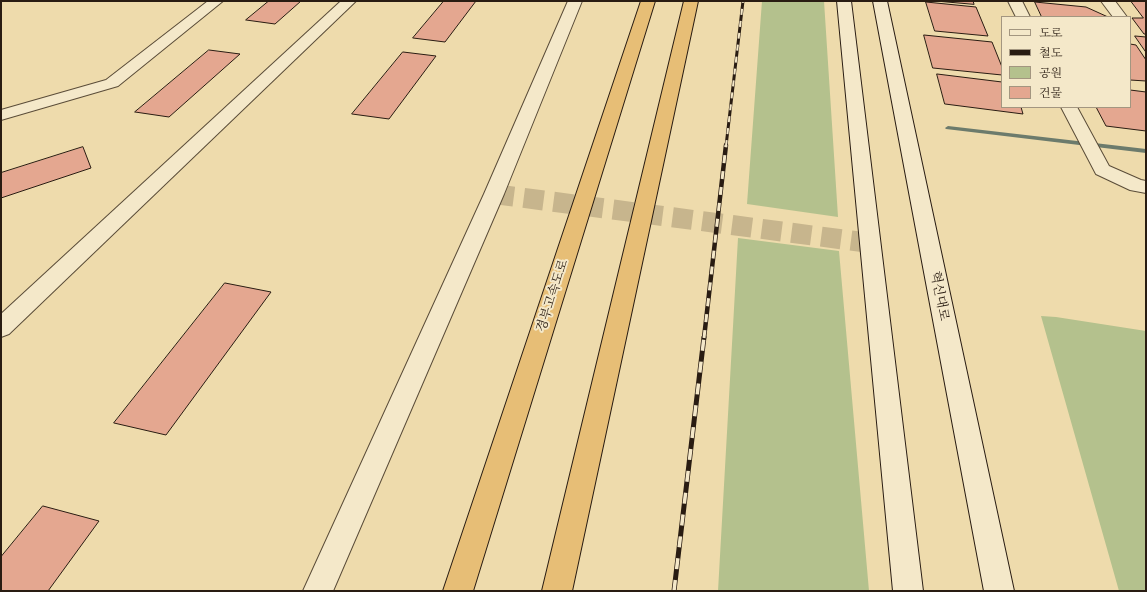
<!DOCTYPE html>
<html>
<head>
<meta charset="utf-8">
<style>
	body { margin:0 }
	#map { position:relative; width:1147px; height:592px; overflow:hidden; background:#eedbac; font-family:"Libre Bodoni","Noto Serif KR",serif }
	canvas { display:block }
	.frame { position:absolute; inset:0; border:2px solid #291c12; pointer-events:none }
	.legend { position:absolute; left:1001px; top:16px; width:130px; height:92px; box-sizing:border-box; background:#f4e8c9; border:1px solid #a39680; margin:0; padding:5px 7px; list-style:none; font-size:12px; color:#291c12 }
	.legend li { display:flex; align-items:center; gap:8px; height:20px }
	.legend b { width:20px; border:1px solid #a39680 }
</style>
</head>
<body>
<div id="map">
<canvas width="1147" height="592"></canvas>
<div class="frame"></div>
<ul class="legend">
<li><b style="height:5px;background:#f4e8c9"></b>도로</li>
<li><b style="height:5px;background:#291c12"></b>철도</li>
<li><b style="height:11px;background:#b4c18d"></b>공원</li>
<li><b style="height:11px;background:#e4a790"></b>건물</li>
</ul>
</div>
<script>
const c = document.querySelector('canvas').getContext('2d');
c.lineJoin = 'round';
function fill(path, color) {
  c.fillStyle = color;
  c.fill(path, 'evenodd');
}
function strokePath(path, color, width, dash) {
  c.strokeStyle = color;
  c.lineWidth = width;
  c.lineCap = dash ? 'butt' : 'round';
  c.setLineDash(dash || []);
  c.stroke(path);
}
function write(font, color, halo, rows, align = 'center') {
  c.font = font + ' "Libre Bodoni","Noto Serif KR",serif';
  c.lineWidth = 4;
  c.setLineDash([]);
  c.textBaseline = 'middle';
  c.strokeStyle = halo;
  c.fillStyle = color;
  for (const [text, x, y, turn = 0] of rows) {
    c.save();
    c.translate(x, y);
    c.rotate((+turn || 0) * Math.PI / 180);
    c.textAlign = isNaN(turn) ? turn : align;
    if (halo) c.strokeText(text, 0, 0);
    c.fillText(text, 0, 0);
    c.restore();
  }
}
const green = new Path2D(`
	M762,1h62l14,216 -91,-13z
	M738,238l101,13 30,340h-151z
	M1041,316l15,1 90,14v260h-27z`);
const stream = new Path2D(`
	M948,126l198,23v4l-200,-24 -1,-1z`);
const building = new Path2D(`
	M269,1h32l-26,23 -29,-4z
	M444,1h32l-31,41 -32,-4z
	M936,1h37l1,3z
	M1131,1h15v33h-2l-12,-16h11z
	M926,2l50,5 12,29 -53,-5z
	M1035,2l51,5 22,10h-66z
	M924,35l68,7 10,25v8l-69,-7z
	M1135,36l11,1v15z
	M1130,44l6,1 10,15v21l-16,-1z
	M209,50l31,4 -71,63 -34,-5z
	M403,52l33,4 -47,63 -37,-5z
	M937,74l65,8v25h19l2,7 -78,-10z
	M1130,90l16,2v39l-40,-5 -10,-19h34z
	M83,147l8,21 -90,30v-25z
	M225,283l46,9 -105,143 -52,-12z
	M43,506l56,15 -51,70h-47v-34z`);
const minorTunnel = new Path2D(`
	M494,194l376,49`);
const minor = new Path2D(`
	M208,1h15l-105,85 -117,34v-10l105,-30z
	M568,1h14l-78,193 -171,397h-30l181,-397z
	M1008,1h14l8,16h-14z
	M1101,1h14l12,16h-14z
	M1061,107h16l32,59 32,14 5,1v12l-16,-3 -34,-16z`);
const tertiary = new Path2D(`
	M341,1h15l-347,333 -8,3v-23z`);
const secondary = new Path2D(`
	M837,1h14l72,590h-30z
	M873,1h14l127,590h-30z`);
const motorway = new Path2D(`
	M641,1h14l-182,590h-30z
	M684,1h14l-126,590h-30z`);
const railFar2 = new Path2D(`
	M726,146l17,-145`);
const railFar1 = new Path2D(`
	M704,338l22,-193`);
const rail = new Path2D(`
	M674,591l30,-254`);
const streetNames = [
	["경부고속도로",553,296,-72],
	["혁신대로",939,296,79]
];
fill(green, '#b4c18d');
fill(stream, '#6c7b6c');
fill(building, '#e4a790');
strokePath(building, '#291c12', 1);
strokePath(minorTunnel, '#c7b58d', 20, [20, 10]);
strokePath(minor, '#5a4c38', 2);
strokePath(tertiary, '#5a4c38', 2);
strokePath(secondary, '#291c12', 2);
strokePath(motorway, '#291c12', 2);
fill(minor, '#f4e8c9');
fill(tertiary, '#f4e8c9');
fill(secondary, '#f4e8c9');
fill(motorway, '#e7be76');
strokePath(railFar2, '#291c12', 3);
strokePath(railFar1, '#291c12', 4.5);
strokePath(rail, '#291c12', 5);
strokePath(railFar2, '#f4e8c9', 2, [6]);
strokePath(railFar1, '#f4e8c9', 3, [8]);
strokePath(rail, '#f4e8c9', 3.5, [11]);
write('13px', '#291c12', '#f4e8c9', streetNames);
</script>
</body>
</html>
